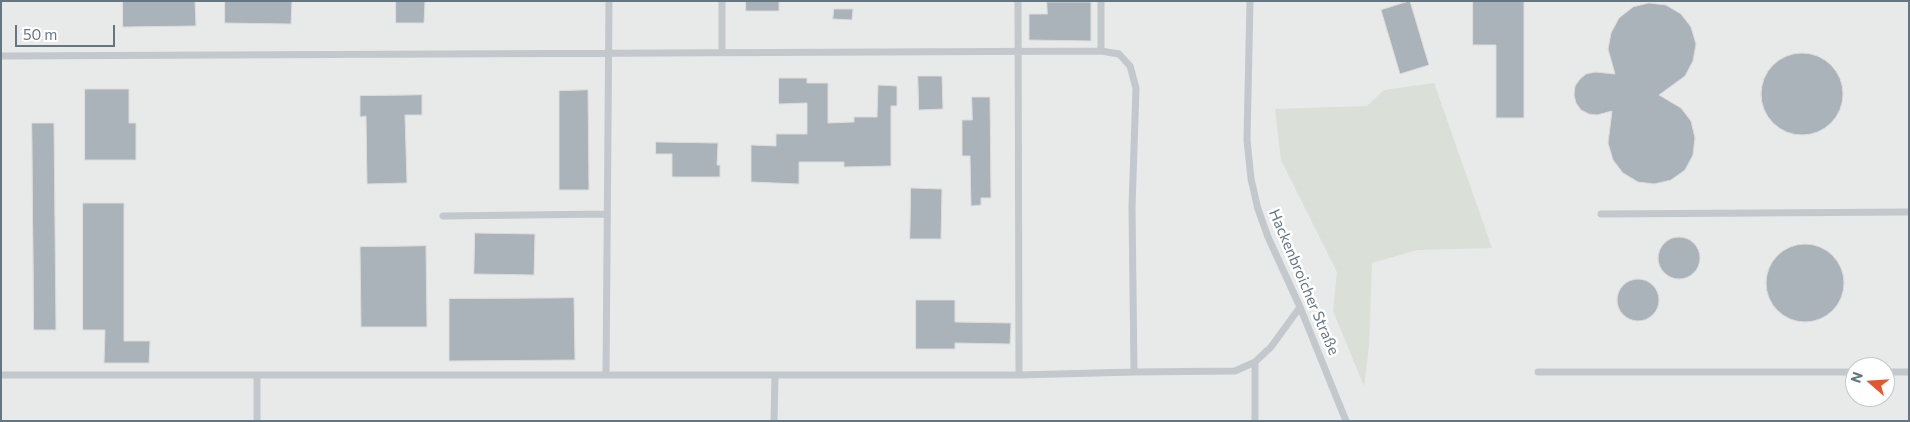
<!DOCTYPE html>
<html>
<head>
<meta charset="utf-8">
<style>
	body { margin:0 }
	#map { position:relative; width:1910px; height:422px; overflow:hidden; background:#fafaf8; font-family:Commissioner,sans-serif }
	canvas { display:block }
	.frame { position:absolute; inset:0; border:2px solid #657683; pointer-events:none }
	.north { position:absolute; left:1845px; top:357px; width:50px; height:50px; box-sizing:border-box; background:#fff; border:1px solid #c1c8cd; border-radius:50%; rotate:289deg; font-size:14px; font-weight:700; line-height:20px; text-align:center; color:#657683 }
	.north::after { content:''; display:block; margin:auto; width:18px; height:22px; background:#e4572e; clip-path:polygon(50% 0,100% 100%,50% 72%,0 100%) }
	.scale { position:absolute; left:15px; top:25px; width:100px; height:22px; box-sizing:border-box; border:2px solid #657683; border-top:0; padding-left:6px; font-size:15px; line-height:18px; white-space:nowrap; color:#657683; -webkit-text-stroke:4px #fff; paint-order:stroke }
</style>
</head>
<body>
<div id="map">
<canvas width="1910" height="422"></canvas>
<div class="frame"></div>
<div class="north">N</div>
<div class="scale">50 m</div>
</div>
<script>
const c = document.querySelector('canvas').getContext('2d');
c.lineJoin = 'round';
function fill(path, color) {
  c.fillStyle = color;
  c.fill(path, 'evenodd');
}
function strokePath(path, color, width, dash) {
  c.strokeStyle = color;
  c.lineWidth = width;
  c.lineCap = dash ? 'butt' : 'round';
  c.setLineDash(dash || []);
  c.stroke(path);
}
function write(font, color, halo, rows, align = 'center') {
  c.font = font + ' Commissioner,sans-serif';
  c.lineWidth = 5;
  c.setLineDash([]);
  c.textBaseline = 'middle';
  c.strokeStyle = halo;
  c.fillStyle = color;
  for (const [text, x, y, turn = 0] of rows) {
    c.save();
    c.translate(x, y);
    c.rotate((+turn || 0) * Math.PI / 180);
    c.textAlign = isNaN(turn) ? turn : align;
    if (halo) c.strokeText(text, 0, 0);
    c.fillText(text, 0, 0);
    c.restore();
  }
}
const built = new Path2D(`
	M1,1h1908v420h-1908zM1855,367h30v30h-30z`);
const green = new Path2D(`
	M1434,83l58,165 -75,2 -45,13 -3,84 -5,39 -31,-75 4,-39 -56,-112 -6,-51 92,-3 17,-16z`);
const building = new Path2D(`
	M123,1h72l1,25 -73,1z
	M225,1h67l-1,23 -66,-1z
	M396,1h29l-1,22h-28z
	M746,1h33v10h-33z
	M1410,1l19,64 -29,9 -19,-64z
	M1473,1h51v117h-28v-73h-23z
	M1047,2h44v39l-62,-1v-26h18z
	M1649,3l17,2 15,9 10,13 5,17 -3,17 -8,15 -26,19 22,13 10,13 4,17 -2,17 -8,15 -14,10 -17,4 -16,-2 -15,-9 -10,-13 -5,-17 4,-32 -15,4 -8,-1 -8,-4 -5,-7 -2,-8 1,-9 5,-7 6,-5 9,-2 20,2 -7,-25 3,-16 8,-15 14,-11z
	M834,9h19l-1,11 -19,-1z
	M1761 94a41 41 0 1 1 82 0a41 41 0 1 1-82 0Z
	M918,76h24l1,33 -24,1z
	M779,78h28v5h21v40l26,-1v-5h23l1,-32 19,1v20h-6v60l-47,1v-5h-45v22l-48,-2v-37l25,1v-12h31v-31l-28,1z
	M85,89h44v34h7v37h-51z
	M588,90l1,100h-30v-99z
	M422,95v20h-17l2,68 -40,1 -1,-68 -6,1v-21z
	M972,97h18l1,101h-10v7l-10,1 -1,-50h-8v-36h10z
	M32,123h22l2,207h-22z
	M656,142l62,1 -1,22h3v12h-48v-23h-16z
	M911,188l31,1 -1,50h-31z
	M83,203h41v138h26l-1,22h-45l1,-33h-22z
	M475,233l60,1 -1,41 -60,-1z
	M1658 258a21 21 0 1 1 42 0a21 21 0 1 1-42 0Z
	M1766 283a39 39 0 1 1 78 0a39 39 0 1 1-78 0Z
	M426,246l1,81h-66l-1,-80z
	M1617 300a21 21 0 1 1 42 0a21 21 0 1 1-42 0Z
	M574,298l1,62 -126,1v-62z
	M916,300h39v22l56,1 -1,21 -55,-1v6h-39z`);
const service = new Path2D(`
	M1018,1l1,374
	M1101,1v50
	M1250,1l-3,139 4,39 7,30 10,28 32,70 46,114
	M722,52v-51
	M1,56l1100,-5 18,3 11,12 6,22 -4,120 2,164 -115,3h-413
	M1601,214l308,-2
	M443,216l164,-2
	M1134,372l101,-1 20,-9 16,-15 29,-40
	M1538,372h317
	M1885,372h24
	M1,375h605l3,-374
	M257,421v-46
	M774,421l1,-45
	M1255,421v-59`);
const streetNames = [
	["Hackenbroicher Straße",1304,282,67]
];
fill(built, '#e8e9e9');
fill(green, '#dadfd7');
fill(building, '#aab3b9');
strokePath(building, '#dcdcda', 1);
strokePath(service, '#c3c8cc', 7);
write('15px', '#657683', '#fff', streetNames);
</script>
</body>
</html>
